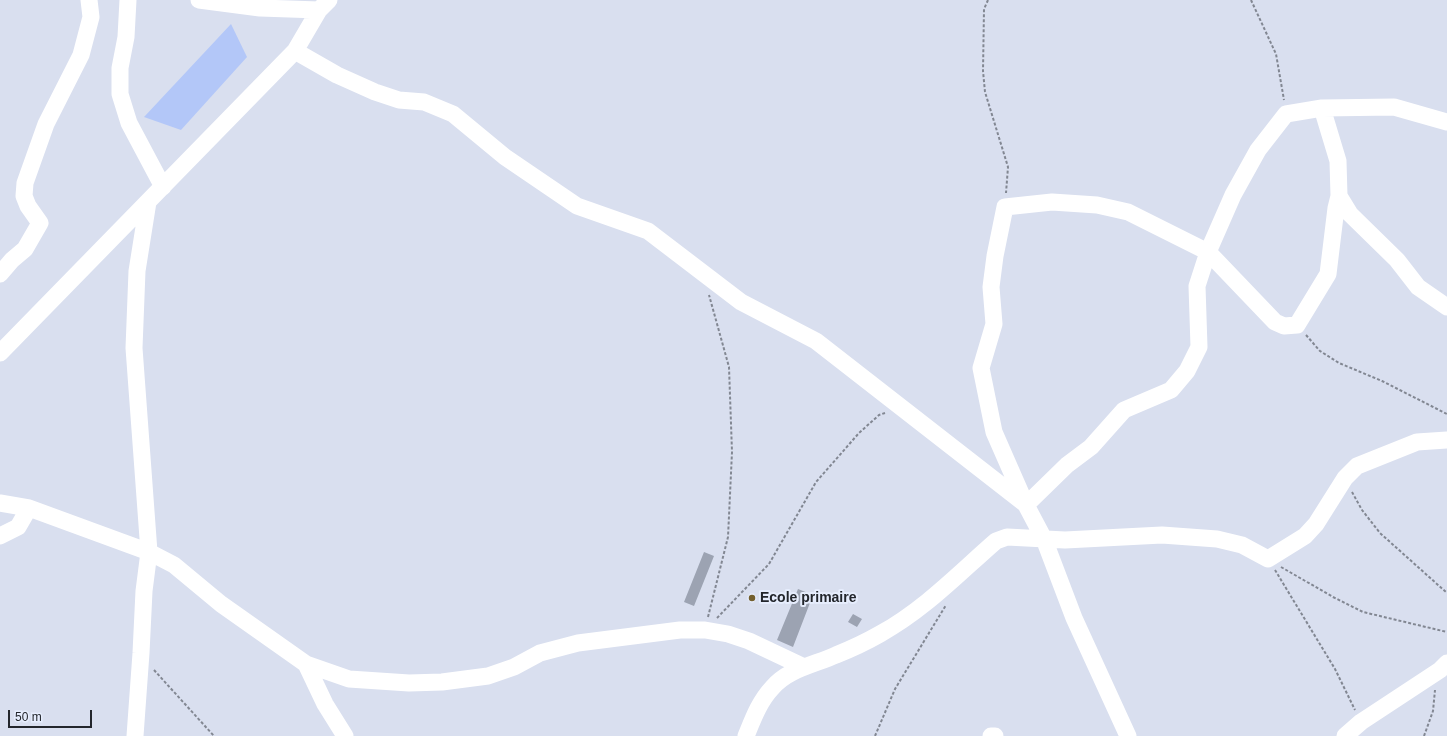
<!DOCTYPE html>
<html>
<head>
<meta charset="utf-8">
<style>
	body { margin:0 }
	#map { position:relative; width:1447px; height:736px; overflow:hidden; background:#d9dfef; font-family:Arial,sans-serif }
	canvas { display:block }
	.scale { position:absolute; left:8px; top:710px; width:84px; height:18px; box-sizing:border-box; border:2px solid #23262c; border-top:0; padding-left:5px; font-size:12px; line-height:14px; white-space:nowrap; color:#23262c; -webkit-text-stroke:3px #e6edfd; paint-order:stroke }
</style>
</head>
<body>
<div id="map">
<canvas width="1447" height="736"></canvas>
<div class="scale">50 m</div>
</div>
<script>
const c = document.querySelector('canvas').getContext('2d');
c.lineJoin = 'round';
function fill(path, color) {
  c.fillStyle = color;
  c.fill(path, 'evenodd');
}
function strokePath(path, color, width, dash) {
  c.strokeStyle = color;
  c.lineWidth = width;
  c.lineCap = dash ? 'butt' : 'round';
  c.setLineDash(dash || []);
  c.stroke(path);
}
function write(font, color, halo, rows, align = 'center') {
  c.font = font + ' Arial,sans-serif';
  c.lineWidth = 4;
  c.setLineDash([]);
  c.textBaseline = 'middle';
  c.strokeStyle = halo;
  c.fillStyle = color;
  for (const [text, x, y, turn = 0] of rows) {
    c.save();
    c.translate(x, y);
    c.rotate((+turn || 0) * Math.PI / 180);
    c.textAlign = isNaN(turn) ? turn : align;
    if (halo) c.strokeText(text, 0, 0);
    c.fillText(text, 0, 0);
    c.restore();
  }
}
const green = new Path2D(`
	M231,24l16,33 -66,73 -37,-13z`);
const building = new Path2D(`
	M704,552l10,4 -20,50 -10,-4z
	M798,589l15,6 -20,52 -16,-7z
	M853,614l9,5 -5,8 -9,-5z`);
const path = new Path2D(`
	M988,0l-4,9 -1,62 2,21 23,75 -2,26
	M1251,0l25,54 8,46
	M1306,335l14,16 19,12 43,18 65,33
	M1352,492l10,18 18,23 67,60
	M1281,567l52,30 30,15 84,20
	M1275,570l60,99 20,41
	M708,617l20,-80 4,-85 -3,-85 -20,-72
	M717,618l52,-54 47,-82 43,-49 20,-18 6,-2
	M154,670l60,66
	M875,736l20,-47 51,-84
	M1424,736l9,-25 2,-21`);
const minor = new Path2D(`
	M128,0l-2,37 -6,31v26l9,29 34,64
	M199,0l61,8 59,2
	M295,51l42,24 38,17 24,8 25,2 29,12 52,43 72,49 71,25 93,71 75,39 208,162
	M1322,108l16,53 1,35 11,18 47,46 21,27 29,20
	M0,274l12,-14 13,-11 15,-26 -12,-17 -4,-10 1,-13 21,-59 35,-69 10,-38 -2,-17
	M0,353l295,-302 24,-41 10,-10
	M0,503l29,5 120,44 25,13 47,39 85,60 43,15 60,4 33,-1 46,-6 26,-9 26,-14 38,-10 102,-13h25l23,4 21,7 55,26
	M1026,505l41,-40 24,-18 33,-37 47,-20 16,-19 12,-24 -2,-61 11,-34 67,70 9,4 13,-1 31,-51 8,-66 3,-12
	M0,536l18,-9 11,-19
	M306,664l19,40 20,32
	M135,736l6,-83 3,-62 5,-39 -15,-204 3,-77 11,-69
	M746,736c7,-17 13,-34 26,-48 16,-19 42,-23 64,-33 15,-6 30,-13 44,-21 45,-25 78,-60 116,-93l11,-4 58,3 97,-5 55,4 25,6 26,14 37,-23 11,-12 29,-46 12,-12 60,-24 30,-2
	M991,736h4
	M1128,736l-54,-118 -30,-79 -18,-34 -32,-73 -13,-64 13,-44 -3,-37 4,-31 10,-49 47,-5 45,3 31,7 80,40 25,-57 25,-45 28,-36 36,-6 72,-1 53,15
	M1345,736l16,-14 79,-52 7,-7`);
const markers = [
	[752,598,4,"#735f2e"]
];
const poiNames = [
	["Ecole primaire",760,598]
];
fill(green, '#b3c7f8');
fill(building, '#9ca3b2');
strokePath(path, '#828792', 2, [3, 2]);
strokePath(minor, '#fff', 17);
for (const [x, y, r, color] of markers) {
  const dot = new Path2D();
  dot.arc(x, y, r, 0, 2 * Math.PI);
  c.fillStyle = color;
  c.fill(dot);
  strokePath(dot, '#e6edfd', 1.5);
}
write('bold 14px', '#23262c', '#e6edfd', poiNames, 'left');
</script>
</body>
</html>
